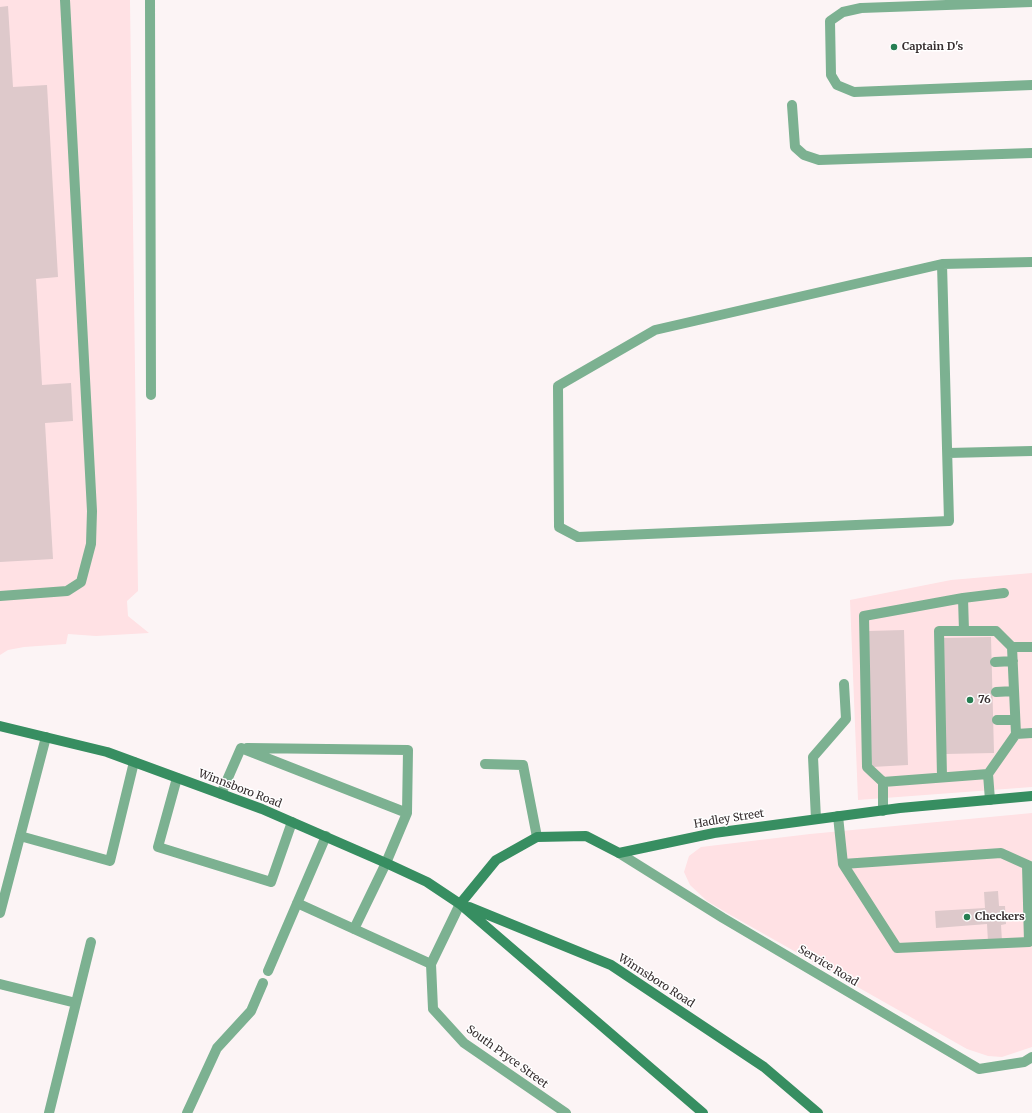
<!DOCTYPE html>
<html>
<head>
<meta charset="utf-8">
<style>
	body { margin:0 }
	canvas { display:block; background:#fcf4f5 }
</style>
</head>
<body>
<canvas width="1032" height="1113"></canvas>
<script>
const c = document.querySelector('canvas').getContext('2d');
c.lineJoin = 'round';
function fill(path, color) {
  c.fillStyle = color;
  c.fill(path, 'evenodd');
}
function strokePath(path, color, width, dash) {
  c.strokeStyle = color;
  c.lineWidth = width;
  c.lineCap = dash ? 'butt' : 'round';
  c.setLineDash(dash || []);
  c.stroke(path);
}
function write(font, color, halo, rows, align = 'center') {
  c.font = font + ' Merriweather,serif';
  c.lineWidth = 3;
  c.setLineDash([]);
  c.textBaseline = 'middle';
  c.strokeStyle = halo;
  c.fillStyle = color;
  for (const [text, x, y, turn = 0] of rows) {
    c.save();
    c.translate(x, y);
    c.rotate((+turn || 0) * Math.PI / 180);
    c.textAlign = isNaN(turn) ? turn : align;
    if (halo) c.strokeText(text, 0, 0);
    c.fillText(text, 0, 0);
    c.restore();
  }
}
const built = new Path2D(`
	M0,0h130l8,591 -11,10 1,15 21,17 -53,3 -28,-2 -2,10 -42,3 -16,3 -8,5z
	M1032,573v214l-174,13 -8,-200 101,-20z
	M1032,813v234l-30,10 -14,-1 -21,-7 -240,-136 -20,-12 -17,-16 -6,-13 5,-16 12,-9 109,-13z`);
const building = new Path2D(`
	M8,6l5,81 34,-2 11,192 -22,2 6,106 29,-2 2,38 -28,2 8,136 -53,3v-555z
	M904,630l4,135 -36,2 -4,-136z
	M991,637l3,116 -49,1 -3,-116z
	M998,891l1,15h6l1,18 -5,1 1,16 -14,1 -1,-18 -51,4 -1,-17 50,-3 -1,-16z`);
const lane = new Path2D(`
	M150,0l1,395
	M1032,2l-171,6 -18,4 -13,9 1,54 6,10 17,7 178,-7
	M792,105l3,42 9,8 15,5 213,-7
	M942,264l7,257 -371,16 -19,-10 -1,-141 97,-56 287,-66 90,-2
	M948,453l84,-2
	M0,596l67,-5 14,-9 10,-38 1,-33 -27,-511
	M964,631l-1,-33 41,-5
	M1032,647h-20l4,87 16,-1
	M995,662l18,-1
	M996,692l18,-1
	M997,720h18
	M247,748l161,2 -1,63
	M485,764l38,1 14,72
	M988,774l28,-40
	M942,777l-3,-146h57l16,16
	M177,778l-19,69 113,35 21,-60
	M883,782l-16,-15 -3,-151 99,-18
	M221,794l20,-46 166,65 -21,50 -32,66
	M883,811v-29l105,-8 2,26
	M838,816l5,48 158,-11 31,14
	M816,819l-3,-62 33,-38 -2,-35
	M20,836l90,25 24,-99
	M843,864l54,84 132,-6 -2,-77
	M297,903l134,61
	M0,913l46,-176
	M268,971l58,-135
	M0,984l76,19 15,-61
	M49,1113l27,-110
	M187,1113l30,-65 34,-37 12,-28`);
const street = new Path2D(`
	M619,853l104,65 256,151 45,-7 8,-5
	M460,904l-29,60 2,45 31,34 102,70`);
const secondary = new Path2D(`
	M0,726l107,26 155,57 124,54 41,19 33,22 243,209
	M460,904l36,-44 41,-23 49,-1 33,17 95,-20 186,-25 132,-12
	M469,907l142,58 153,102 54,46`);
const markers = [
	[894,47,4,"#267e52"],
	[970,700,4,"#267e52"],
	[967,917,4,"#267e52"]
];
const poiNames = [
	["Captain D's",902,47],
	["76",978,700],
	["Checkers",975,917]
];
const streetNames = [
	["Winnsboro Road",240,789,21],
	["Hadley Street",729,819,-9],
	["Service Road",828,966,31],
	["Winnsboro Road",656,981,33],
	["South Pryce Street",507,1057,36]
];
fill(built, '#ffe1e4');
fill(building, '#dec9cb');
strokePath(lane, '#7cb191', 10);
strokePath(street, '#7cb191', 10);
strokePath(secondary, '#378e61', 10);
for (const [x, y, r, color] of markers) {
  const dot = new Path2D();
  dot.arc(x, y, r, 0, 2 * Math.PI);
  c.fillStyle = color;
  c.fill(dot);
  strokePath(dot, '#fff', 1.5);
}
write('bold 11px', '#372f30', '#fff', poiNames, 'left');
write('11px', '#372f30', '#fff', streetNames);
</script>
</body>
</html>
